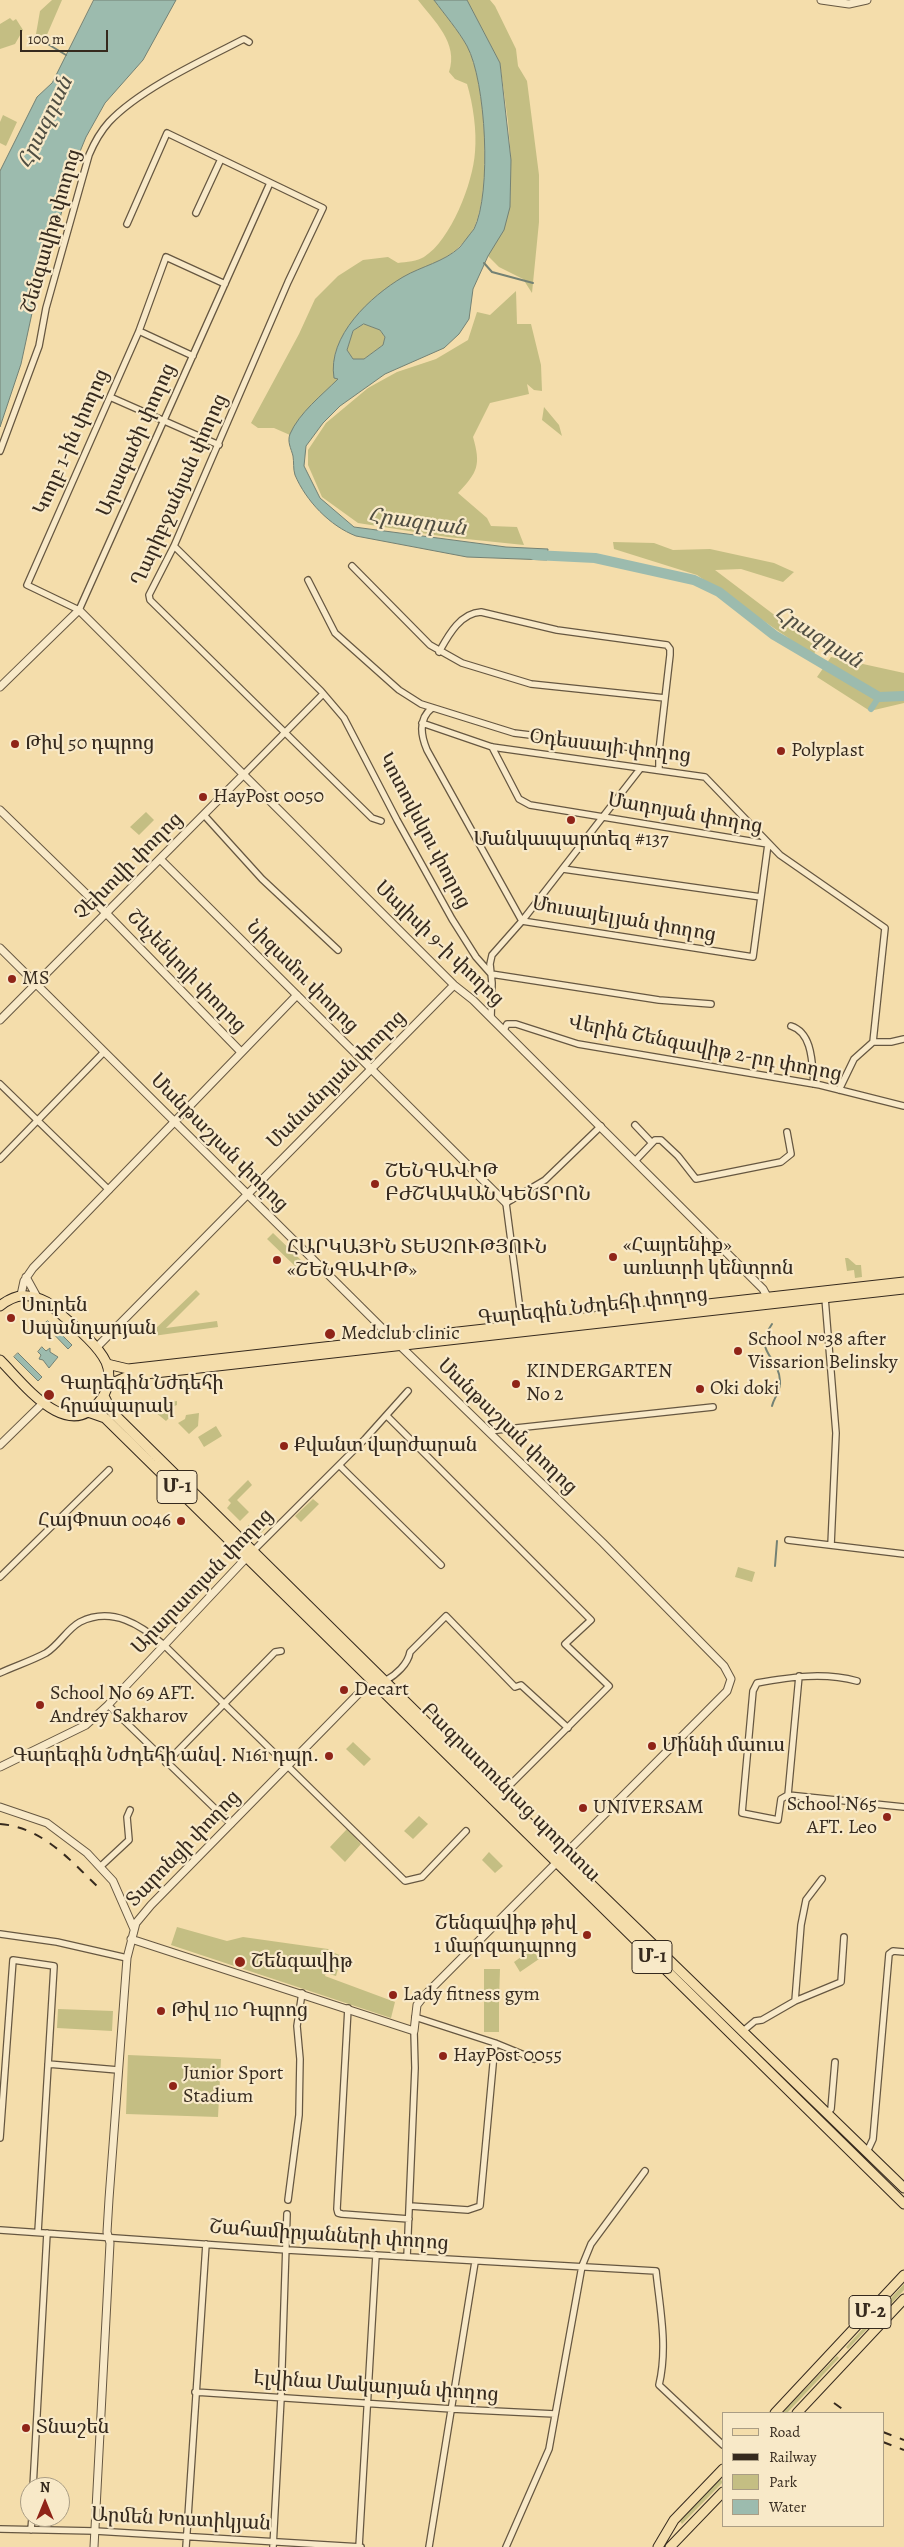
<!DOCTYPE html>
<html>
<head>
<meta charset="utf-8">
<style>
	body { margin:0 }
	#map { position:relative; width:904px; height:2547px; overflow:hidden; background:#f4ddab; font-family:Alegreya,serif }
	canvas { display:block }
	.legend { position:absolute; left:722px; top:2412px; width:162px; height:115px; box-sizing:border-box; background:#f8e9c8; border:1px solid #aa9d84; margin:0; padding:6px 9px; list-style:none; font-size:15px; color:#362a1e }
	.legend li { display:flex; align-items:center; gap:10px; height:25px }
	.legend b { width:25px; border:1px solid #aa9d84 }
	.north { position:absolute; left:20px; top:2477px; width:50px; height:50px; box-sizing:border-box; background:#f8e9c8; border:1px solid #aa9d84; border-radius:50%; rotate:0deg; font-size:14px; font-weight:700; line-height:20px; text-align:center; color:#362a1e }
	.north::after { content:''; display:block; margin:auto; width:18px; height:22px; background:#8f2418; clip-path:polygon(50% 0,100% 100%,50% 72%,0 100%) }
	.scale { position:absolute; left:20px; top:30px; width:88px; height:22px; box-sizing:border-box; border:2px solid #362a1e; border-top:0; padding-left:6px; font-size:15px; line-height:18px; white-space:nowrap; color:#362a1e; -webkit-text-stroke:4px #f8e9c8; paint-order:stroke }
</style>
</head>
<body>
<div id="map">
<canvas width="904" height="2547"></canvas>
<ul class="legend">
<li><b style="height:6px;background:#f4ddab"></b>Road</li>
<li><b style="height:6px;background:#362a1e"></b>Railway</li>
<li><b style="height:14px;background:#c4be83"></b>Park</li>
<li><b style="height:14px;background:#9cbbae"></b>Water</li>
</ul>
<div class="north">N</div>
<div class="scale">100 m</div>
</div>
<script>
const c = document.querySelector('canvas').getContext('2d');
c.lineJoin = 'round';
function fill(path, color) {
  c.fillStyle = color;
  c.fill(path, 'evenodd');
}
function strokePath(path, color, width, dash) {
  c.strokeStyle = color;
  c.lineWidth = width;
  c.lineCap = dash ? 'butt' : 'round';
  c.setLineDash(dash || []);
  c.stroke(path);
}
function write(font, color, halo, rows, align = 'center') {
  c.font = font + ' Alegreya,"Noto Serif Armenian",serif';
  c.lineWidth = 4.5;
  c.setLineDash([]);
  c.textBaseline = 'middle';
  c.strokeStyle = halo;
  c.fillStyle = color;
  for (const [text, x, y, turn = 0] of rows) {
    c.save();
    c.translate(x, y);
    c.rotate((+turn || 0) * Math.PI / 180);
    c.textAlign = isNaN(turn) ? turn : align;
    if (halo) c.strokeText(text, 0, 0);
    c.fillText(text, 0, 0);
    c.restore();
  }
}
const green = new Path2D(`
	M52,0h10l-16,37 -10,-3 4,-23z
	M418,0h16c11,15 24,30 33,46 19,36 25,146 7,182 -3,6 -9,13 -14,18 -15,16 -38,20 -56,31 -27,15 -86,69 -66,102l-39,40 -9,16 -16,-7h-16l-7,-5 48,-89 16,-35 23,-23 25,-16 25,-3 10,6c8,-1 20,-2 26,-6 27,-17 49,-74 51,-105 2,-21 -2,-48 -8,-68l-12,-5 -6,-7c10,-29 -15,-51 -31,-72z
	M467,0h23l5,6 21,43 2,17 9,15 12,94v47l-7,71 -9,-14 -24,-12 -11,-11 22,-49 1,-47 -3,-38 -8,-59z
	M10,18l3,3 3,-2 7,11 -8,14 -15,5v-25z
	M3,115l14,7 -11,24 -6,-3v-21z
	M516,291l1,33h14l10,41 1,26 -8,-1 -7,-6 2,10 -39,9 -17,34c8,28 5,35 -15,56l29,25 4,8 26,1 7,18 -77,-8 -89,-14 -36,-26 -14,-32v-15l18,-27 42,-35 29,-16 39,-13 32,-19 9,-28 13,3z
	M364,324l16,6 5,7 -2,8 -19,14h-11l-6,-9 6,-19z
	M544,407l15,18 3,11 -20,-16z
	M613,542l41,1 19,7 37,-1 64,14 20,9 -11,10 -42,-13 -26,1 103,78 -5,7 -116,-80 -83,-26z
	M831,657l73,16v30l-34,8 -53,-34z
	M146,812l8,8 -15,15 -9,-8z
	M273,1233l29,28 -6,6 -29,-28z
	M845,1258h3l8,7h5l1,12 -7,1 -1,-8 -7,1z
	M196,1290l4,4 -34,34 51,-7 1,6 -65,9 -1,-4z
	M177,1401v4l-5,2 -2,10 -4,4 -11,-9 4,-9z
	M199,1413l-1,13 -9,8 -11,-11 7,-4 1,-4z
	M216,1426l6,10 -18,11 -6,-10z
	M248,1480l4,5 -15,15 12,12 -9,9 -13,-13 4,-5 -3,-3z
	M313,1499l6,5 -18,18 -6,-6z
	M255,1518l11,10 -9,9 -11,-9z
	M738,1567l17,5 -3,10 -17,-5z
	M353,1742l18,17 -7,7 -18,-17z
	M419,1816l9,8 -15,15 -9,-8z
	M347,1829l14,15 -16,18 -15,-15z
	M489,1852l14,14 -8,7 -13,-13z
	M177,1927l50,14 16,-4 85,12 3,3 -1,4 2,-4 10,4 -6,20 -10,-3 -1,3 70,26 -4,16 -220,-73z
	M532,1949l7,10 -19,13 -6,-10z
	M484,1969h16l-1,31 -15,-1z
	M484,2000h15v32h-15z
	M58,2009l55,2 -1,20 -55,-3z
	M128,2055l93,4 -3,58 -92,-3z
	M904,2284v6l-56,59 -2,-2z
	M837,2356l2,2 -52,55h-5z
	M720,2479l3,3 -41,42 -2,-3z`);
const water = new Path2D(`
	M94,0h82l-33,60 -38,43 -19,34 -14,34 -20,79 -15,40 -16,74 -21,63v-256l37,-74 15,-14z
	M434,0h33l33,63 11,97 -1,47 -6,23 -16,26 -15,33 -4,30 -10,15 -15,14 -59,26 -45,32 -17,17 -17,23 -2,20 16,32 34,29 152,20 42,2 -1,11 -80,-3 -111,-21c-26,-10 -50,-35 -61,-61 -2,-6 -1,-13 -2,-19 -2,-8 -6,-14 -3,-22 9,-21 32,-39 48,-55l-4,-1c-7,-42 37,-82 69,-101 19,-11 41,-15 57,-30 4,-5 10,-13 14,-18 18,-36 12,-148 -7,-183 -9,-16 -22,-31 -33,-46zM364,324l16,6 5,7 -2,8 -19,14h-11l-6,-9 6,-19z
	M48,1321l24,24 -4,4 -24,-25z
	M42,1347l4,4 4,-3v4l8,5 -9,11 -6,-8 -4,-1 2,-4 -3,-3z
	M18,1353l24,24 -4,4 -24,-24z`);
const stream = new Path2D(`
	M46,43l20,12
	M484,263l8,9 41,11
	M772,1406c2,-9 9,-15 8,-25 -1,-26 -28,-28 -8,-57
	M775,1566l2,-25`);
const canal = new Path2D(`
	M871,709l8,-12`);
const river = new Path2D(`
	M534,555l61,3 99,22 25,12 55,43 105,62 25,-1`);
const minor = new Path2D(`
	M196,213l25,-54
	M127,224l40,-91 156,75 -35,74 -114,264 -25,49 1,5 222,218 9,3
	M225,284l-59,-27 -27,74 -112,254 52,25 191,-427
	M139,331l54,25
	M110,397l109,48
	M0,451l39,-105 7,-38 43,-153c5,-12 11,-23 20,-33 31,-33 94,-62 135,-83l5,3
	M174,546l147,145 23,27 53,102 55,99 24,38 15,17 168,26 52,4
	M352,566l78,79 32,18 69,21 134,14
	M308,580l27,53 64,57 22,14 93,29 145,18
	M439,652c9,-16 21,-39 42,-40l76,18 110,15 3,4v6l-11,96v19
	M432,708c-14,11 -11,28 -5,42l95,171 231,36 15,-113
	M422,723l70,24 213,30 75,78 105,73 -12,114
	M492,747l27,52 11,6 238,39
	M244,774l79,-80
	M204,815l58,64 76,71
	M563,869l198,28
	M491,1018l1,-35 -2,-19 2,-9 30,-34 118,-152
	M791,1026c22,7 21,38 23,58
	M504,1030l3,-6h9l62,20 242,41 84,21
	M0,1084l109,106
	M839,1090l15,-31 19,-17h18l13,-3
	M635,1125l17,18
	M0,1159l104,-107
	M635,1161l20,-21h6l17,16 18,23 85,-17 10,-8 -4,-22
	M825,1298l11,135 -5,112
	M522,1325l-16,-122 39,-23 56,-54
	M387,1416l204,204 -26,24 44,42 -109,109
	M488,1431l225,-24
	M339,1465l102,100
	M788,1540l116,14
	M251,1553l114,-114 43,-48
	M0,1577l109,-107
	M0,1673c15,-7 31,-12 46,-20 13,-8 21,-24 34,-31 32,-16 61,3 84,23l241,236 17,-4 44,-46
	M385,1681c11,-6 23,-17 25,-29l36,-36 69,71 6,-2 47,43
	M857,1681c-34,-9 -66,-4 -100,2l-4,8 -11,122 36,7 3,-21 7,-4 116,12
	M108,1705l123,119
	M166,1763l109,-111 6,-1
	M788,1795l11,-119
	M101,1866l28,-26 -2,-23 3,-7
	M0,1934l57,8 70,16
	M795,2001l46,-19 3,-45
	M348,2008l-11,201 1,4 4,1 67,5
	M415,2017l80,26 39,16
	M743,2031l12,-10 7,-1 33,-19 6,-76 5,-25 16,-21
	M48,2064l70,6
	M827,2113l4,-4 4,-47
	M0,2138l13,-178 41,6 -16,266
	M867,2152l6,-13 16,-185 4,-3 11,1
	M288,2200l11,-85 1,-56 -3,-33 5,-33
	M410,2206l58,4 12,-4 15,-163
	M0,2230l287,20 369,21c4,38 12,76 3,114l64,60
	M407,2257l8,-189 -1,-37
	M195,2392l257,17 103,5
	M33,2487l14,-254
	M0,2529l95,2 266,16
	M31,2530l1,-13
	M186,2547l20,-303
	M273,2547l8,-149 6,-184
	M359,2547l17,-292
	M429,2547l46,-285
	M506,2547l43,-98 33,-183 9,-22 54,-73`);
const tertiary = new Path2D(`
	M821,0l28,4 18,-4
	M0,687l79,-77 375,375 19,15 290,289 6,11
	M0,810l106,103 135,139
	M160,859l346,344
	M0,948l388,386 215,209 121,123 7,13 -4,12 -303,305 -7,9 -3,26 -283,-92
	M0,1020l244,-246
	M26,1277l11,20
	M21,1295l3,-14 9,-13 264,-273
	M96,1348l358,-363
	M0,1445l43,-42
	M0,1767l86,-42 22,-20 140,-149
	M0,1807l47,16 40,30 26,28 21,48
	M94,2547l16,-304 -3,-11 2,-33 18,-241 9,-35 15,-18 212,-216 15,-6`);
const primary = new Path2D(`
	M0,1306c16,-13 30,-13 47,-4 17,16 49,39 59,60 5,11 3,26 -4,36 -33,48 -78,-14 -102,-38
	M107,1364l21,5 776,-87
	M108,1385l20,-9 776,-87
	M104,1396l8,16 451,445 341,331
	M88,1412l17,6 799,786
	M775,2413l129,-138
	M797,2413l107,-114
	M658,2547l16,-27 49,-51
	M670,2547l53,-55`);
const rail = new Path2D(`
	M0,1824c42,3 70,36 99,64
	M834,2403l14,10
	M883,2432l21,8
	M883,2442l21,8`);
const markers = [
	[15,744,5,"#8f2418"],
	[781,751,5,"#8f2418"],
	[203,797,5,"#8f2418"],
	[571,820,5,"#8f2418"],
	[12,979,5,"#8f2418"],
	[375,1184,5,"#8f2418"],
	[613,1257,5,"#8f2418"],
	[277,1260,5,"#8f2418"],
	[11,1318,5,"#8f2418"],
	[330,1334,6,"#8f2418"],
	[738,1351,5,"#8f2418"],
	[516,1384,5,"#8f2418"],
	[700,1389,5,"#8f2418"],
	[49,1395,6,"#8f2418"],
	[284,1446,5,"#8f2418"],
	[181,1521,5,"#8f2418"],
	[344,1690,5,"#8f2418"],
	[40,1705,5,"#8f2418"],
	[652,1746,5,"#8f2418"],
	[329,1756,5,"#8f2418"],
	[583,1808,5,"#8f2418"],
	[887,1817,5,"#8f2418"],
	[587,1935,5,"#8f2418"],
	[240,1962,6,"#8f2418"],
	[393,1995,5,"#8f2418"],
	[161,2011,5,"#8f2418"],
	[443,2056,5,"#8f2418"],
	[173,2086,5,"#8f2418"],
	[26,2428,5,"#8f2418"]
];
const shields = [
	[177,1487,40],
	[652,1957,40],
	[870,2312,42]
];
const shieldNames = [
	["Մ-1",177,1487],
	["Մ-1",652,1957],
	["Մ-2",870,2312]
];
const streetNames = [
	["Շենգավիթ փողոց",52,231,-74],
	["Արագածի փողոց",137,440,-66],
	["Կողբ 1-ին փողոց",72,442,-66],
	["Ղարիբջանյան փողոց",180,490,-66],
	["Օդեսսայի փողոց",610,747,7],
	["Մադոյան փողոց",685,814,10],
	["Կոտովսկու փողոց",424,831,62],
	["Չեխովի փողոց",129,867,-45],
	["Մուսայելյան փողոց",624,920,10],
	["Մայիսի 9-ի փողոց",439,944,44],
	["Շևչենկոյի փողոց",186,972,46],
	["Նիզամու փողոց",302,977,45],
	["Վերին Շենգավիթ 2-րդ փողոց",705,1049,11],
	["Մանանդյան փողոց",337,1080,-45],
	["Մանթաշյան փողոց",219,1143,45],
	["Գարեգին Նժդեհի փողոց",593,1307,-6],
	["Մանթաշյան փողոց",507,1427,44],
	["Արարատյան փողոց",203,1582,-46],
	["Բագրատունյաց պողոտա",510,1793,45],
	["Տարոնցի փողոց",184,1849,-46],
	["Շահամիրյանների փողոց",329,2236,4],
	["Էլվինա Մակարյան փողոց",376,2387,4],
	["Արմեն Խոստիկյան",181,2520,3]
];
const poiNames = [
	["Թիվ 50 դպրոց",25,744],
	["Polyplast",791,751],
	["HayPost 0050",213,797],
	["Մանկապարտեզ #137",571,840,"center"],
	["MS",22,979],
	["ՇԵՆԳԱՎԻԹ",385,1172],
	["ԲԺՇԿԱԿԱՆ ԿԵՆՏՐՈՆ",385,1195],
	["«Հայրենիք»",623,1246],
	["առևտրի կենտրոն",623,1269],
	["ՀԱՐԿԱՅԻՆ ՏԵՍՉՈՒԹՅՈՒՆ",287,1248],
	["«ՇԵՆԳԱՎԻԹ»",287,1271],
	["Սուրեն",21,1306],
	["Սպանդարյան",21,1329],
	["Medclub clinic",341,1334],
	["School №38 after",748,1340],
	["Vissarion Belinsky",748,1363],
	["KINDERGARTEN",526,1372],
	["No 2",526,1395],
	["Գարեգին Նժդեհի",60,1384],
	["հրապարակ",60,1407],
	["Oki doki",710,1389],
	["Քվանտ վարժարան",294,1446],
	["ՀայՓոստ 0046",171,1521,"right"],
	["Decart",354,1690],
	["School No 69 AFT.",50,1694],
	["Andrey Sakharov",50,1717],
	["Միննի մաուս",662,1746],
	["Գարեգին Նժդեհի անվ. N161 դպր.",319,1756,"right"],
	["School N65",877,1805,"right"],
	["AFT. Leo",877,1828,"right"],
	["UNIVERSAM",593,1808],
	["Շենգավիթ թիվ",577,1924,"right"],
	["1 մարզադպրոց",577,1947,"right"],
	["Շենգավիթ",251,1962],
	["Lady fitness gym",403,1995],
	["Թիվ 110 Դպրոց",171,2011],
	["HayPost 0055",453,2056],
	["Junior Sport",183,2074],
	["Stadium",183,2097],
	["Տնաշեն",36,2428]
];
const waterNames = [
	["Հրազդան",46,123,-64],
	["Հրազդան",417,523,8],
	["Հրազդան",818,638,32]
];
fill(green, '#c4be83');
fill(water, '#9cbbae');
strokePath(water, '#738174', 1);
strokePath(stream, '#738174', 2);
strokePath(canal, '#9cbbae', 6);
strokePath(river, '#9cbbae', 10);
strokePath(minor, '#665741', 8);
strokePath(tertiary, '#665741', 9);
strokePath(primary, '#362a1e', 11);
strokePath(minor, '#f8e9c8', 5.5);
strokePath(tertiary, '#f8e9c8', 7);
strokePath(primary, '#f4ddab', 9);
strokePath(rail, '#362a1e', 2, [9, 9]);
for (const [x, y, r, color] of markers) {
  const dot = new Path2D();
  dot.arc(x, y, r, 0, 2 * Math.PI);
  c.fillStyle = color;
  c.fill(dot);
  strokePath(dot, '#f8e9c8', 2);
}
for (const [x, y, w] of shields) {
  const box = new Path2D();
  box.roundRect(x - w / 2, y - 16.5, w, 33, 4);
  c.fillStyle = '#f8e9c8';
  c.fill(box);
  strokePath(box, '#362a1e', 1);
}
write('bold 19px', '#362a1e', null, shieldNames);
write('20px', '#362a1e', '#f8e9c8', streetNames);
write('20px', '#362a1e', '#f8e9c8', poiNames, 'left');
write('italic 21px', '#504e42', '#f8e9c8', waterNames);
</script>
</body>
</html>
